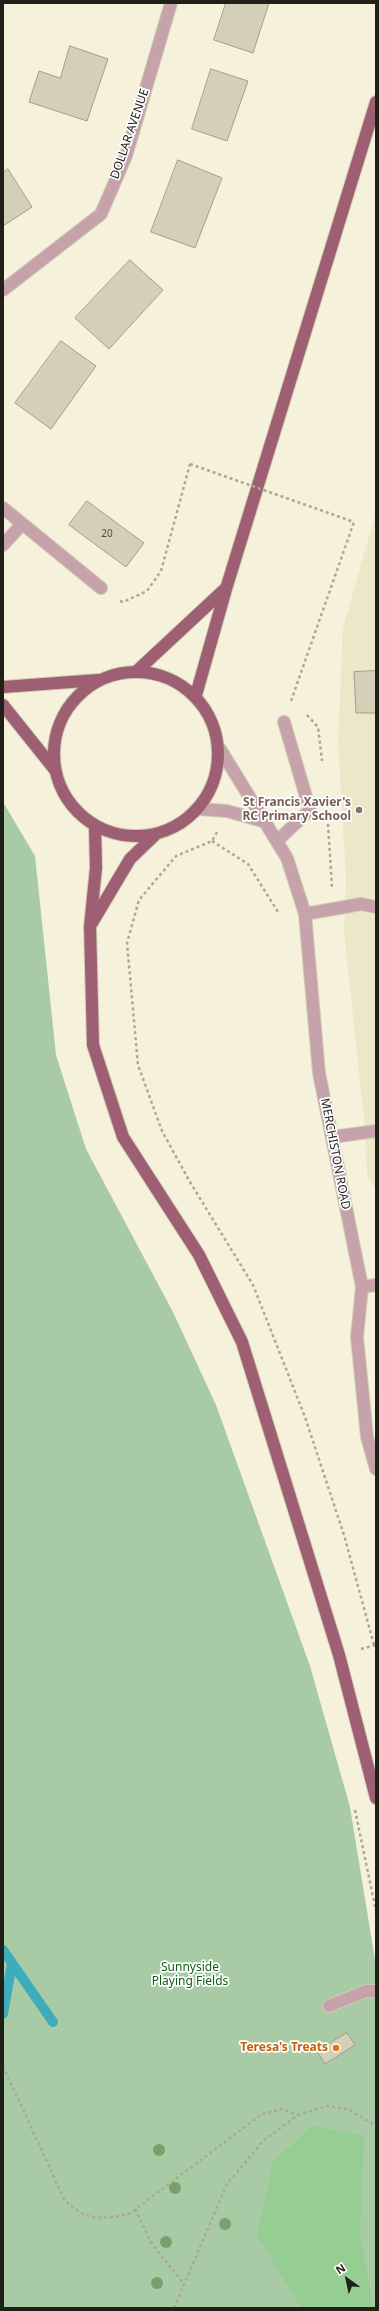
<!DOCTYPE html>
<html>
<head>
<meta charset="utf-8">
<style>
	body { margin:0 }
	#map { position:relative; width:379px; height:2311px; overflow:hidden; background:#f6f1db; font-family:"Noto Sans",sans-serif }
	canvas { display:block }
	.frame { position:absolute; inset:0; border:4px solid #212018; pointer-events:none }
	.north { position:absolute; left:327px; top:2259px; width:40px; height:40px; -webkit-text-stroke:3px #fff; paint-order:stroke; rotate:327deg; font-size:11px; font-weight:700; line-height:16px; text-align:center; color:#212018 }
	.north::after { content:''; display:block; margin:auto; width:14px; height:18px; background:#212018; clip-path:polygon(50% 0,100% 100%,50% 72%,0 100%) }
</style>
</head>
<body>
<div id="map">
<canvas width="379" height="2311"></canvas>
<div class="frame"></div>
<div class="north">N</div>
</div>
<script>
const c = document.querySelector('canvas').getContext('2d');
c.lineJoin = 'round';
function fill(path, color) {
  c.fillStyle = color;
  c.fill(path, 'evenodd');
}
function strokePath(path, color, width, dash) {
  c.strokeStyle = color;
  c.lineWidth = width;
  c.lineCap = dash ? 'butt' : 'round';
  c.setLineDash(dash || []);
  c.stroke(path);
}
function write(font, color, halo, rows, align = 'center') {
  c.font = font + ' "Noto Sans",sans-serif';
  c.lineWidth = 3.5;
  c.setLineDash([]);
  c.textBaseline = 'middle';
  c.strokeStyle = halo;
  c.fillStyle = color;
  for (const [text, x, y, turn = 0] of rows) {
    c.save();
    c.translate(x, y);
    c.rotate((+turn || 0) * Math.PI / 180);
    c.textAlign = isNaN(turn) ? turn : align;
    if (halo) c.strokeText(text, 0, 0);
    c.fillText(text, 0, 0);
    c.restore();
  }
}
const built = new Path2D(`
	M376,512v678l-9,-15 -3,-56 -20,-186 2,-54 -8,-138 5,-113z`);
const green = new Path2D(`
	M3,802l32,54 21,199 30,94 87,163 43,93 94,261 40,141 26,159v342h-373z`);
const forest = new Path2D(`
	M312,2126l52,10 -4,97 13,75h-72l-44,-73 16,-73z`);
const stream = new Path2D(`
	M3,1950l9,13 -9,51
	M12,1963l41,59`);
const building = new Path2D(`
	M226,3h43l-16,50 -39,-13z
	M70,46l38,13 -21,62 -58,-19 10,-31 21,7z
	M211,69l37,12 -21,60 -35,-12z
	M178,160l44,18 -27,70 -44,-16z
	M8,169l24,38 -29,19v-53z
	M130,260l33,30 -54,59 -34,-31z
	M61,341l35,25 -45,63 -36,-26z
	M87,501l57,42 -18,24 -57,-42z
	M376,671v42h-20l-2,-41z
	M347,2033l8,12 -30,19 -8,-13z`);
const path = new Path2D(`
	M120,601l3,1 24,-11 14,-20 29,-107
	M291,701l63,-179
	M307,715l11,12 4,34
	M328,824l4,63
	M217,832l-5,9 -36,15 -37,44 -12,43 11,122 24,66 28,51 63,103 52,132 39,118 30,110
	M212,841l36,23 30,48
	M361,1649l15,-4
	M355,1810l21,101
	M3,2066l61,133c21,22 37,21 65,15l133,-100 20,-5 16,6
	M135,2209l17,35 32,40
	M174,2308l53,-124 36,-43 35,-26 29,-9 21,3 28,17`);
const minor = new Path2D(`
	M3,290l98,-76 25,-58 45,-153
	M3,508l98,80
	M3,545l19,-21
	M220,749l67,109 18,56 14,159 43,214 -5,50 10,100 9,32
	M199,809l28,2 39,11
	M277,841l33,-31 -26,-88
	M305,914l56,-10 15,3
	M332,1137l44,-6
	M362,1287l14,-2
	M329,2006l37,-15h10`);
const major = new Path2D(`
	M138,670l87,-81
	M54 754a82 82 0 1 1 164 0a82 82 0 1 1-164 0Z
	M3,687l95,-7
	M196,695l30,-106 150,-487
	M3,705l52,65
	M95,826l1,42 -6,58 3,119 30,92 76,118 43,87 97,313 37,143
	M92,923l38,-64 25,-24`);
const pathBridge = new Path2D(`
	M190,464l164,58`);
const trees = [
	[159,2150],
	[175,2188],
	[225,2224],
	[166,2242],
	[157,2283]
];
const markers = [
	[359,810,4,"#8d6e63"],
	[336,2048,4,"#e8710a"]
];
const numberNames = [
	["20",107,534]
];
const streetNames = [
	["DOLLAR AVENUE",130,134,-71],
	["MERCHISTON ROAD",335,1154,79]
];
const educationNames = [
	["St Francis Xavier's",351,803],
	["RC Primary School",351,817]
];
const parkNames = [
	["Sunnyside",190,1968],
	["Playing Fields",190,1982]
];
const foodNames = [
	["Teresa's Treats",328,2048]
];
fill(built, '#ede7c9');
fill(green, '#a8cba6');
fill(forest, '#95cd92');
strokePath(stream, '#3eadbb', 10);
fill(building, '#d3cfb9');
strokePath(building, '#a29e89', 1);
strokePath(minor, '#d0cbb8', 14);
strokePath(major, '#d0cbb8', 14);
strokePath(path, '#aba897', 2.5, [3, 3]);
strokePath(minor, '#c6a2ab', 12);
strokePath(major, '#9e5f72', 12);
strokePath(pathBridge, '#aba897', 2.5, [3, 3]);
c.fillStyle = '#76a06c';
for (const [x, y] of trees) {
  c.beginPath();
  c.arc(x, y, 6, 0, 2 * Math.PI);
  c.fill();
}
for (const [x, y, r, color] of markers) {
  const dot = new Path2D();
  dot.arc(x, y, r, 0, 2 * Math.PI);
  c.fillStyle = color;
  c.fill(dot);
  strokePath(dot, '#fff', 1.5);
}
write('10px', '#4e4c40', null, numberNames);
write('12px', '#212018', '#fff', streetNames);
write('bold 12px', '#785e54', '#fff', educationNames, 'right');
write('12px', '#0e5e12', '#fff', parkNames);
write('bold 12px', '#c56008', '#fff', foodNames, 'right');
</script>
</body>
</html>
